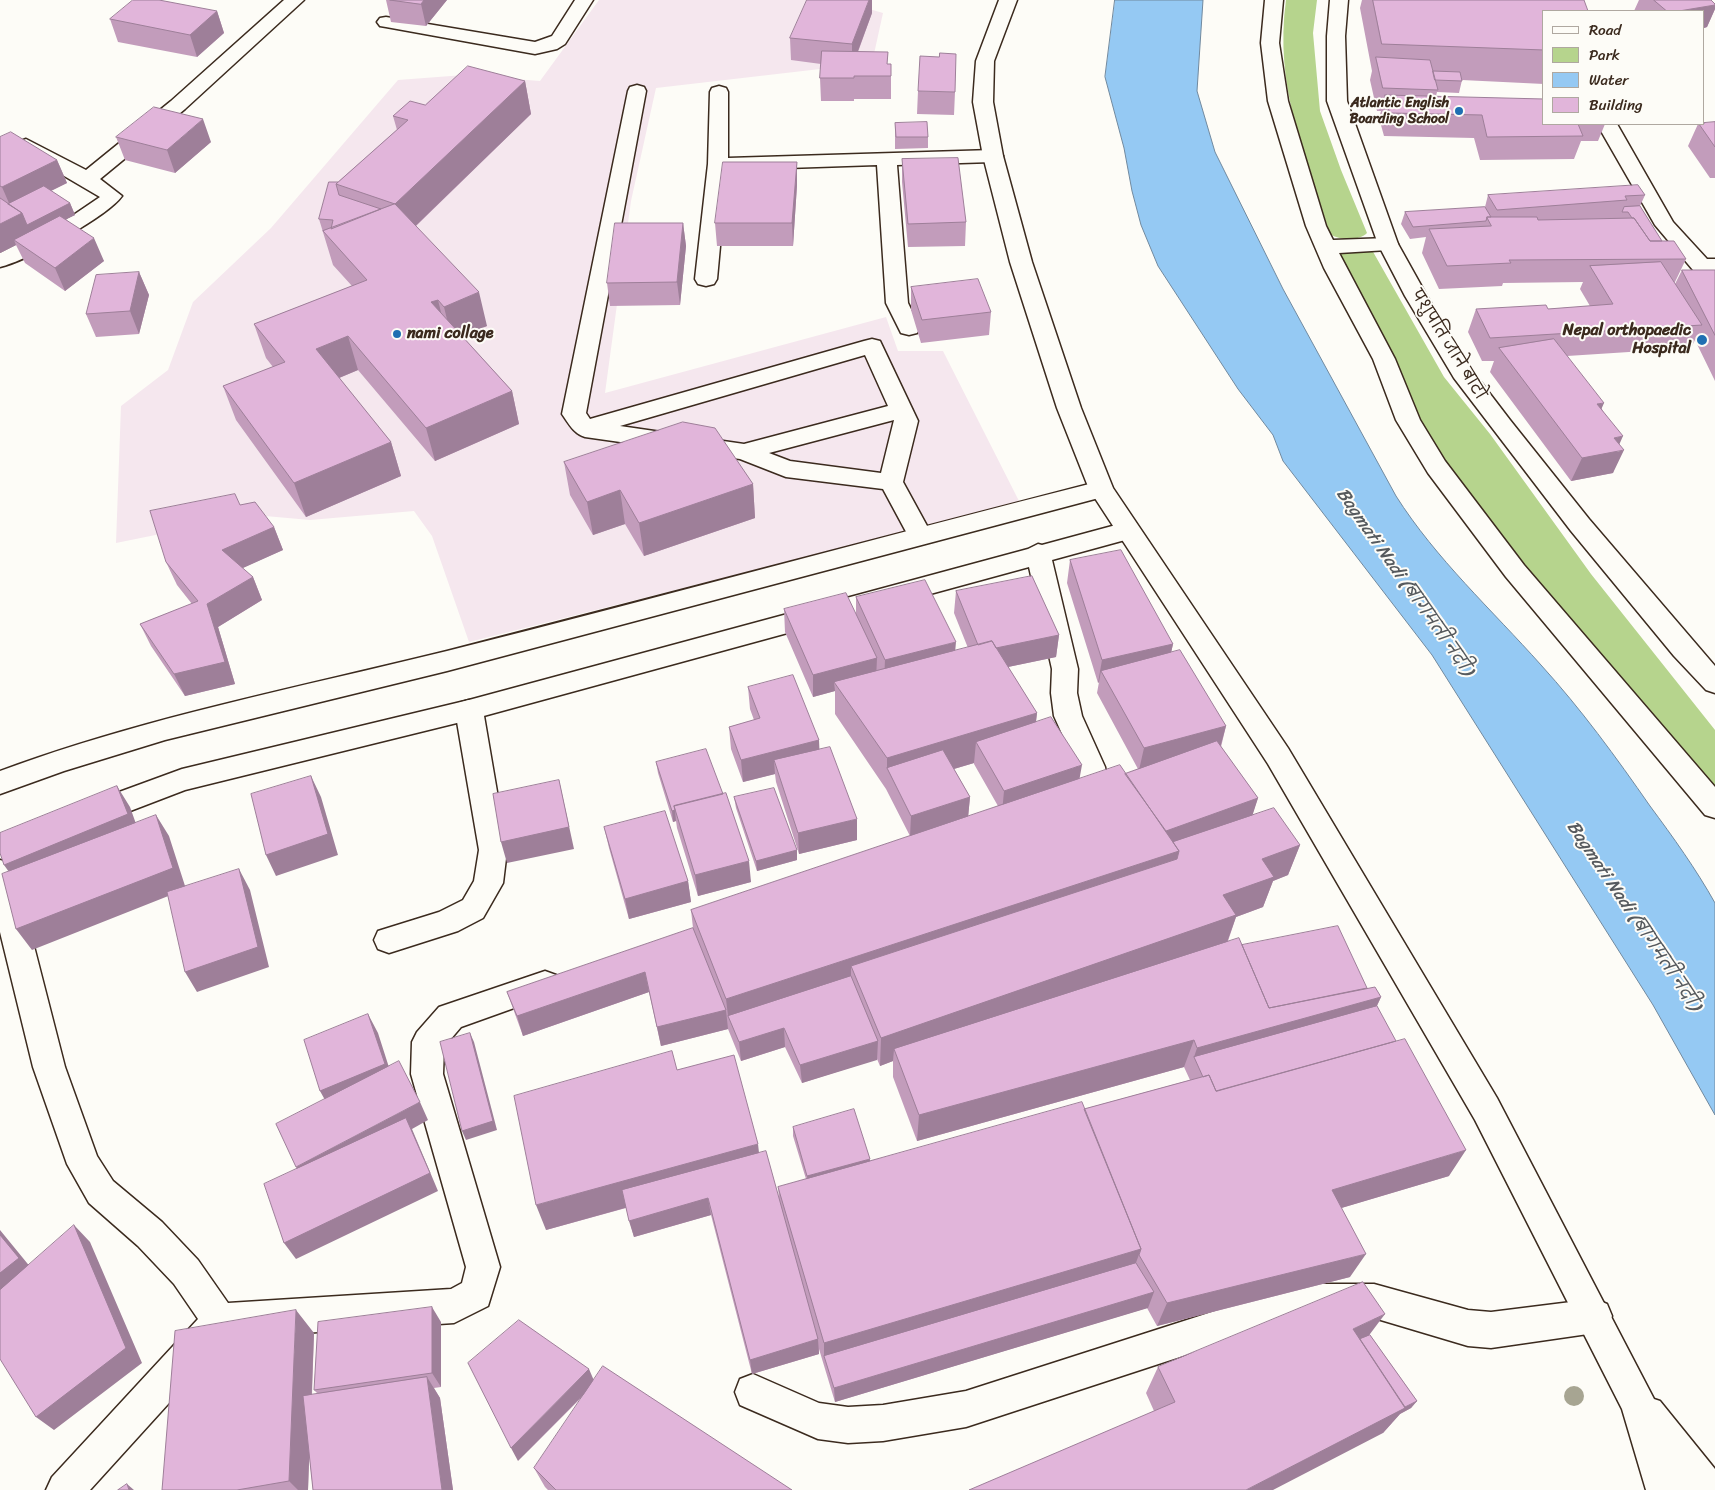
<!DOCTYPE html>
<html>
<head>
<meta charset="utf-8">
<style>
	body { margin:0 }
	#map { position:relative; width:1715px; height:1490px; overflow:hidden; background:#fdfcf7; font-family:Sriracha,sans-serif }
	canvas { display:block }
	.legend { position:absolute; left:1542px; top:10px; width:162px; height:115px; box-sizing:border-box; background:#fdfcf7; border:1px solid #afa8a0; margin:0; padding:6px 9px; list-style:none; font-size:15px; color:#3b2a1e }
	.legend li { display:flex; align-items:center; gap:10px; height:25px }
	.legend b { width:25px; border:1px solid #afa8a0 }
</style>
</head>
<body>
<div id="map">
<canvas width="1715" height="1490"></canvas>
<ul class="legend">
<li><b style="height:6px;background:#fdfcf7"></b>Road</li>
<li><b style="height:14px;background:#b6d48d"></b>Park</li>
<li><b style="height:14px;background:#95c9f3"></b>Water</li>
<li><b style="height:14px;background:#e1b5da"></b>Building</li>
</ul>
</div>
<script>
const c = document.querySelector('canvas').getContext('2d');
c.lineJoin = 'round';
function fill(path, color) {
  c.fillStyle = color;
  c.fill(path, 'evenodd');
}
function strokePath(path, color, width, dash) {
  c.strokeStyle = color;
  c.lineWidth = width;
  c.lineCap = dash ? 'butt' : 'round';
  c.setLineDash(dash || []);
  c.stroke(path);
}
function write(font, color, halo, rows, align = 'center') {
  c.font = font + ' Sriracha,"Playpen Sans Deva",sans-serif';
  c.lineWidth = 4;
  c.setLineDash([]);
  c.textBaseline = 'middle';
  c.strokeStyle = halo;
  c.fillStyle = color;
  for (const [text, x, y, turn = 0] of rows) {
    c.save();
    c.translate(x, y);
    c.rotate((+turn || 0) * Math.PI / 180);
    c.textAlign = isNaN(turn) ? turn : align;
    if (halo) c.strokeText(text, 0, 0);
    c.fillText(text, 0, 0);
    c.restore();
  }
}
const built = new Path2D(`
	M599,0h239l45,13 -11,50 -216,25 -25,113 -26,192 281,-76 12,34h45l77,152 -551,139 -37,-106 -18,-25 -104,9 -56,-5 -138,28 5,-137 47,-36 25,-68 78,-74 127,-148 66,-5 76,6z`);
const green = new Path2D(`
	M1286,0h31l-4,33 7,78 21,59 26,63c-8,8 -27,8 -37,1 -25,-80 -56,-147 -44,-234z
	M1372,250l72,127 46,57 101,140 124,156v63l-223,-260 -61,-90 -28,-53 -66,-138z`);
const water = new Path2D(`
	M1115,0h88l-6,91 18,61 68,137 113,207c40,63 96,114 145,169 40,44 75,92 109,141 23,31 46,63 65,97v212l-62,-110 -221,-350 -149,-194 -10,-26 -35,-46 -80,-123 -17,-41 -9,-34 -8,-43 -19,-71z`);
const service = new Path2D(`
	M1265,0h18l-4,43 9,58 38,125 7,14 55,-2 7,2 3,4 -3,4 -7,2 -49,3 56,106 25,61 25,41 79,104 191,222v31l-10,-3 -199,-238 -78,-104 -32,-53 -23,-61 -49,-91 -18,-42 -38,-125 -7,-58z
	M637,85l7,2 2,4 -60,322 4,6 274,-78 8,-2 8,2 38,80 -15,61 29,53 -3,6 -9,3 -9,-3 -28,-52 -97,-12 -46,-18 -155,-22c-11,-3 -16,-13 -23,-23l66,-323 2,-4zM865,355l23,51 -144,38 -124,-18zM894,420l-13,53 -91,-12 -21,-8z
	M719,86l7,2 2,4v66l265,-8 7,2 3,4 -3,4 -7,2 -96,3 11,138 12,25 -3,5 -8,2 -8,-2 -15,-30 -9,-138 -150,5 -10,109 -3,5 -8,2 -8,-2 -3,-5 13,-115 2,-72 2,-4z
	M1597,124h20l56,98 34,37h8v12l-22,-1 -38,-45z
	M469,700l10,3 4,7 24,140 -4,33 -20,35 -25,13 -69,22 -11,-4 -4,-9 4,-9 61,-19 24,-12 11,-19 5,-31 -24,-140 4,-7z
	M1299,1284h75l94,26 23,2 104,-13 12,5 5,12 -5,12 -12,5 -104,15 -23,-2 -94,-28h-75l-333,109 -83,14 -35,2 -30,-4 -78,-34 -5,-13 5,-13 13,-5 66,29 29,4 35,-2 83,-14z`);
const minor = new Path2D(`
	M284,0h20l-119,109 -85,70 22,17c-15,21 -96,65 -122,71v-14l72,-37 28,-19 -75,-44 -25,9v-13l26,-10 60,31 85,-69z
	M575,0h18l-28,44 -8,5 -22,5 -149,-27 -6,-1 -3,-4 3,-4 6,-1 149,25 17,-6z
	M1101,481l9,2 3,6 -3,6 -663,176 -282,69 -101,31 -64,23v-23c146,-54 297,-83 447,-120 219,-55 436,-115 654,-170z
	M1127,522l9,3 3,6 -3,6 -84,23 26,109 -1,24 5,23 23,51 3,17c-9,17 -24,31 -44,24l-4,-8 4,-8 8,-3 7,-8 -2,-14 -23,-51 -3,-23 1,-24 -23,-102 -560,153 -284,70 -94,36 -10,-4 -4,-8 4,-8 101,-37 287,-69 559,-151 10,-5 4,1z
	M0,860l10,3 5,9 50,195 32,89 16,25 49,41 36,38 30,43 223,-14 11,-6 4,-16 -55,-193 1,-32 5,-10 22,-25 106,-36 11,4 4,9 -4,9 -95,34 -17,20 -1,27 57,193 -12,39 -34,17 -226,15 -138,152h-44l6,-13 146,-158 -24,-35 -36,-38 -49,-43 -22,-39 -34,-97 -33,-135z`);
const secondary = new Path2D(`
	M999,0h18l-23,61 -1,41 10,54 29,106 49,146 32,80 175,260 209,350 157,301 6,2 55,68v21h-69l-24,-81 -147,-289 -207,-356 -179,-275 -32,-81 -47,-146 -27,-106 -10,-54 3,-41z
	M1330,0h18l-3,36 2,65 51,143 29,52 44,73 39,51 79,99 126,147v27l-9,-3 -32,-34 -103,-125 -117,-153 -49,-82 -27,-52 -51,-143v-65z`);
const trees = [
	[1574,1396]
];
const wall = new Path2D(`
	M386,0h61l-21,26 -35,-4z
	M1362,0h222l-40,11v73l-82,-4 -3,13 -22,-1 -1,4 108,28h61l-7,17h-17l-7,18 -94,1 -6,-22 -90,-2 -5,-18 2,-7h-4l-7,-31 2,-9 -12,-63z
	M1639,0h72l4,4v5l-8,18 -3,1v-17h-70z
	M217,11l7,22 -27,24 -79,-15 -8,-23z
	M872,13l-14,39h30l-1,12h4v35h-37v2h-33l-1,-23 1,-14 -30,-4 -1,-22z
	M525,81l6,33 -115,112 71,100 -25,10 50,55 7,33 -84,37 -77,-91 -19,8 52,64 10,34 -95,41 -70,-97 -13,-34 50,-19 -7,-9 -12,-34 98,-38 -19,-21 -14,-46 10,-37h9l59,-52 -4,-14 32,-11z
	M918,91l37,1 -1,23 -37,-1z
	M1715,122v56h-5l-22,-32 10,-22z
	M895,123l33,14v11l-33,1z
	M0,137l57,23 10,23 -16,8 19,12 5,12 -9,4 38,42 -39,30 -40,-28 -9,-18 -16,8z
	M116,137l95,5 -36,31 -50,-13z
	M902,159l64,63 -1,24 -57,1 -6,-65z
	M797,162v23l-4,61h-76l-2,-23z
	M1488,195h157l-5,11 22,35 24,18 -11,23h-1l1,2 7,-14h33v111l-20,-41 -4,8 -124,8 35,53 17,35 -6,29 -42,8 -81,-109 4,-11h-12l-14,-29 8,-23h72l42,-3 -10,-17 3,-7 -80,1 -1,3 -63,3 -17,-36 4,-16 -16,2 -9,-15 4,-12 80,-5z
	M683,223l3,23 -6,59 -70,1 -3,-23z
	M139,272l10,23 -10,39 -43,3 -10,-23z
	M911,287l80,25 -2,23 -68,8 -10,-33z
	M564,462l189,22 2,34 -111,38 -19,-32 -32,11 -23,-40z
	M240,505l34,22 9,23 -41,18 11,9 9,23 -44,27 17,57 -50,12 -34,-50 -11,-22 52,-20 -15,-19 -11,-23z
	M1070,560l103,84 -2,9 55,73 -5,21 37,51 -6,17 48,30 -12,30 -15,6 -10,26 -27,10 -8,24 14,4 125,43 14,9 -4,9 72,170 -108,32 9,69 -193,49 -10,-18 -312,94 -16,-53v5l-67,20 -41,-159 -77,22 -8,-29 -80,22 131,-160 82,83 20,45 -1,-11 28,-8 -13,-43v-9l77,34 214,-52 106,-29 -6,-13 -267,74 -24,-64v-16l-13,5 -3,-7 -75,24 -17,-36 -44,14 -13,-32 -67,17 -12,-54 -126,44 -16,-44 186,-64 -2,-18 219,-74 -24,-47 -51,-75v-23l-22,6 -28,-65 -1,-23 72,5v-17l99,54 13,-3 -14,-35 2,-22 103,44 -3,22 -48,10 29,46 -1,9 43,57 46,-5 13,-5 -41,-76 2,-11 -1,1 -31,-100zM974,763v1l24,42 -30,11 2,-20 -16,-28z
	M748,687l71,53v9l38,91 -58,14 -23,-72 -1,-8 -32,8 -12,-33 -2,-22 25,-7 -4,-11z
	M656,762l67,32 28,88 -53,14 -21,-68 -1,-7 -3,1 -15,-49z
	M734,797l63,53v10l-40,11 -21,-63z
	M604,827l84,54 3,21 -62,17 -20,-71z
	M441,1322v65l-7,1 6,10 13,92h-140l-4,-36 -1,36h-146l152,-157 -2,62 6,-1 -4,-4z
	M1370,1335l47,66 -6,7 -11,6 -17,19 -229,-22 -8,-18 12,-26z
	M594,1381l198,109h-244l-3,-3 -11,-19 52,-75 -68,68z`);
const shadedWall = new Path2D(`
	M424,0h23l-21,26 -5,-22z
	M869,0h3v13l-20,54v-23z
	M1715,5v4l-8,18 -3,1v-17h-25z
	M217,11l7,22 -27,24 -7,-22z
	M525,81l6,33 -128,124 -8,-34z
	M203,119l8,23 -36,31 -8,-23z
	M57,160l10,23 -55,27 -10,-23z
	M797,162v23l-4,61 -1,-23z
	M70,203l5,12 -56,28 -5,-3 2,5 -16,8v-29l22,-11z
	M683,223l3,23 -6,59 -3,-23z
	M94,238l10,23 -39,30 -10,-23z
	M139,272l10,23 -10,39 -9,-23z
	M479,292l8,34 -35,14 -8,-33z
	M438,300l8,33 -15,-31z
	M348,336l10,34 -31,13 -11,-34z
	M512,391l7,33 -84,37 -9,-33z
	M1604,403l-10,23 3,-22z
	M1623,436l-7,16 8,-2 -11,23 -42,8 11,-23 32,-20z
	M391,442l10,34 -95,41 -12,-34z
	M753,484l2,34 -111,38 -5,-33z
	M620,490l5,34 -32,11 -6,-33z
	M274,527l9,23 -51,23 -10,-23z
	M253,577l9,23 -44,27 17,57 -50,12 -11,-22 33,-70z
	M1059,635l-3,22 -77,16 2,-22z
	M956,642l-2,22 -70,18 1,-22z
	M1173,644l-5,22 -67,5 -2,11 -1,1 4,-23z
	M877,658l-1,22 -42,2 1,9 -22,6v-22z
	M1037,713l-4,31 -57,-2 -2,21 -78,23 -9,-18v-10z
	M1226,726l-6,22 -81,22 5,-22z
	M819,740l1,22 -46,-2 1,14 -32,8 -2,-22z
	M1082,765l-4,22 -76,26 2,-22z
	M311,776l10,21 17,58 -62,21 -10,-21z
	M559,780l15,69 -67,14 -6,-21z
	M117,786l13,21 10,28 -121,51 -15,-21z
	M970,797l-2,21 -58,19 1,-21z
	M1258,798l-7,22 -81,29 -18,-13z
	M675,810l1,11 -3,1 -1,-11z
	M156,815l13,21 17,53 -154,61 -16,-21z
	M857,819v21l-58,14 -1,-21z
	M1300,845l-12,30 -15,6 -10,26 -27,10 -10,28 -332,104 -1,12 -13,5 1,-28 342,-143 39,-36z
	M797,850v10l-40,11 -1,-10z
	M1179,851l-10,39 -318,76v29l-123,21 -2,-17z
	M749,861l2,21 -53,14 -3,-21z
	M239,869l11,21 19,77 -72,25 -12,-20z
	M688,881l3,21 -62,17 -4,-20z
	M645,972l4,20 -126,44 -6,-20z
	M1381,997l-14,29 -173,31 3,-9z
	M726,1010l2,19 -67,17 -4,-19z
	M368,1014l10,19 16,50 -64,26 -10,-18z
	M784,1028l1,19 -44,14 -2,-19z
	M470,1033l4,9 23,88 -31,10 -4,-9z
	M1194,1040l-10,27 -267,74 2,-26z
	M878,1041l-1,19 -75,23 -2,-18z
	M420,1102l8,18 -16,9 26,62 -142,68 -12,-16 23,-58 -11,-18z
	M758,1144l3,26 -215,60 -10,-25z
	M1466,1150l-17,26 -131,39 14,-25z
	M870,1159v9l-62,17 -1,-9z
	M708,1198l3,17 -77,22 -5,-16z
	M74,1225l16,17 52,121 -88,67 -18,-13z
	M0,1230l36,44 -36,30z
	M1141,1249l-11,30 -306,77v-13z
	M1366,1254l-16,23 -193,49 10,-23z
	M1154,1292l-6,16 -313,94 -1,-14z
	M432,1307l9,15v65l-9,-14z
	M296,1310l18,23 -6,157h-10l-9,-9z
	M1385,1314l-21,28 -23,11 12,-24z
	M818,1339l1,15 -67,20 -2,-14z
	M589,1369l6,14 -77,78 -7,-13z
	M427,1377l13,21 13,92h-11z
	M1417,1401l-6,7 -11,6 -17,19 -110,57h-27z
	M127,1484l7,6h-5z`);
const building = new Path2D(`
	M133,0h26l58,11 -27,24 -80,-16z
	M390,0h34l-3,4z
	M807,0h62l-17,44 -62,-6z
	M1373,0h211l4,11h-44v39l-162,-6z
	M1654,0h57l4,4v1l-36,6h-12z
	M822,51l66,1 -1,12h4v12h-37v2h-34z
	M940,53l16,1 -1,38 -37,-1 2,-35 19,1z
	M1376,57l54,3 8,30 -55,-2z
	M468,66l57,15 -130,123 -59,-20 72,-64 -15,-4 17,-15 15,4z
	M1433,71l27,1 2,9 -27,-1z
	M1385,95l159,4v25h34l5,12 -96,1 -5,-22 -92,-2z
	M154,107l49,12 -36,31 -51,-13z
	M927,122l1,15h-32l-1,-14z
	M1715,122v25l-16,-23h5v-1z
	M11,132l46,28 -55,27 -2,-1v-49z
	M958,158l8,64 -58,2 -6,-65z
	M723,162h74l-5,61h-77z
	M329,182h9l-2,2 3,11 42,14 -50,20 2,-9 -14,-1z
	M1638,185l7,10 -20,1 2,4 -130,10 -9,-15z
	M44,186l26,17 -43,22 -5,-12 -14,-9z
	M0,198l22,15 -22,11z
	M395,204l84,88 -35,15 -6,-7 -7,2 81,89 -86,37 -78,-92 -32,13 75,93 -97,41 -71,-97 62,-24 -31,-38 113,-44 -44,-49z
	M1640,206l22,35h-12l-16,-23h-2l-4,-6h-6l2,-5z
	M1485,207l6,10h-4l-1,4 -73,6 -8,-15z
	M60,216l34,22 -39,30 -41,-28z
	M1487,217h50l1,3 96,-2 16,23h24l12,18 -177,1 2,3 -64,3 -18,-37 62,-3z
	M615,223h68l-6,59 -70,1z
	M1661,262l41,63 -212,13 -14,-29 70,-4 2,4 65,-5 -23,-38z
	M1682,270h33v65z
	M139,272l-9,39 -44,3 10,-39z
	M978,279l13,33 -69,8 -11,-33z
	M1554,339l50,64 -7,1 26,32 -9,2 10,12 -42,8 -83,-110z
	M683,422l32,6 38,56 -114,39 -19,-33 -33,12 -23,-40z
	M235,494l5,11 15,-3 19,25 -52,23 31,27 -46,27 18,58 -51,12 -34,-50 58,-23 -32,-39 -16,-51z
	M1121,550l52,94 -71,16 -32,-100z
	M1032,576l27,59 -63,13 -4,-7 -14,4 -22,-54z
	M925,580l31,62 -71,18 -29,-63z
	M846,593l31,65 -64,17 -29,-66z
	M992,641l45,72 -150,45 -53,-76z
	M1180,650l46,76 -82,22 -43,-77z
	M793,675l26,65 -78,20 -12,-33 31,-9 -12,-31z
	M1051,717l31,48 -78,26 -28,-49z
	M1217,741l41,57 -92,33 -41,-57z
	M830,747l27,72 -59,14 -24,-73z
	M706,749l17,45 -49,12 1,4 -3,1 -16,-49z
	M943,750l27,47 -59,19 -24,-48z
	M1120,765l59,86 -453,148 -35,-89z
	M311,776l17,58 -62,21 -15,-61z
	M559,780l10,47 -68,15 -8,-48z
	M117,786l11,28 -124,51 -4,-12v-20z
	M774,788l23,62 -41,11 -22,-64z
	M726,793l23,68 -54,14 -21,-69z
	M1274,808l26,37 -38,14 12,18 -51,18 13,20 -355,123 -30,-72 326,-107 2,-8 -6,-9z
	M665,811l23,70 -63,18 -21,-72z
	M156,815l17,53 -157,61 -14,-55z
	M239,869l19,78 -73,25 -18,-80z
	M1338,926l29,62 -98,20 -27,-63z
	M693,928l33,82 -69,17 -12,-55 -128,44 -10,-24z
	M1239,938l30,70 106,-21 6,10 -184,51 -3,-8 -275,75 -25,-66z
	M851,976l27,65 -78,24 -16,-37 -45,14 -11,-26z
	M1377,1006l19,35 -180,50 -7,-16 -6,2 -9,-20z
	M368,1014l17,50 -65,27 -16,-51z
	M470,1033l23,88 -31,10 -22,-89z
	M1405,1039l61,111 -134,40 34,64 -199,49 -28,-48 2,-6 -57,-140 125,-34 7,16z
	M672,1051l5,19 57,-15 24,89 -222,61 -22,-109z
	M399,1061l21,41 -124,65 -20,-43z
	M1082,1102l59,147 -317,94 -46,-156z
	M854,1109l16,50 -63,17 -14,-49z
	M406,1118l24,55 -146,70 -20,-59z
	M766,1151l52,188 -68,21 -42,-162 -79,23 -7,-31z
	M74,1225l52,123 -90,69 -36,-58v-69z
	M0,1235l19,23 -19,15z
	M1136,1263l18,29 -320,96 -10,-32z
	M1363,1282l22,32 -32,15 52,79 -159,82h-277l206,-88 -17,-35z
	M432,1307v66l-118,17 4,-68z
	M296,1310l-7,171 -52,9h-75l13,-159z
	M519,1320l70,49 -78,79 -43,-85z
	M1370,1335l47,66 -12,6 -45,-68z
	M603,1366l189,124h-236l-22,-22z
	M427,1377l15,113h-129l-10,-94z
	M127,1484l2,6h-11z`);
const markers = [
	[1459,111,5,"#1f6fb2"],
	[397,334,5,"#1f6fb2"],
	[1702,340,6,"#1f6fb2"]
];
const farPoinames = [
	["Atlantic English",1449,103],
	["Boarding School",1449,119]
];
const poiNames = [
	["Nepal orthopaedic",1691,331],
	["Hospital",1691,349],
	["nami collage",407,334,"left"]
];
const streetNames = [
	["पशुपति जाने बाटो",1448,345,58]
];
const waterNames = [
	["Bagmati Nadi (बागमती नदी)",1404,582,55],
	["Bagmati Nadi (बागमती नदी)",1633,916,56]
];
fill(built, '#f5e7ee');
fill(green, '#b6d48d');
fill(water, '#95c9f3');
strokePath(water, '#71899e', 1);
strokePath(service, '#3b2a1e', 3);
strokePath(minor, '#3b2a1e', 3);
strokePath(secondary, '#3b2a1e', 3);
fill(service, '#fdfcf7');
fill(minor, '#fdfcf7');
fill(secondary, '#fdfcf7');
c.fillStyle = '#a7a592';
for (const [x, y] of trees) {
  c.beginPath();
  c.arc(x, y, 10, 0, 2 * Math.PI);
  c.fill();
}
fill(wall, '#c29cbb');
fill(shadedWall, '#9e7f99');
fill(building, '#e1b5da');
strokePath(building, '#9e7f99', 1);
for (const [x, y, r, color] of markers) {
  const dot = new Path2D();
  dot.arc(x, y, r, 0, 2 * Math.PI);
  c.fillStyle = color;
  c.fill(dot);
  strokePath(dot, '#fdfcf7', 2);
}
write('bold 14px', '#3b2a1e', '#fdfcf7', farPoinames, 'right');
write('bold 16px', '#3b2a1e', '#fdfcf7', poiNames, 'right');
write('16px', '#3b2a1e', '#fdfcf7', streetNames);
write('italic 18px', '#565a5e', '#fdfcf7', waterNames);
</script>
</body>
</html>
